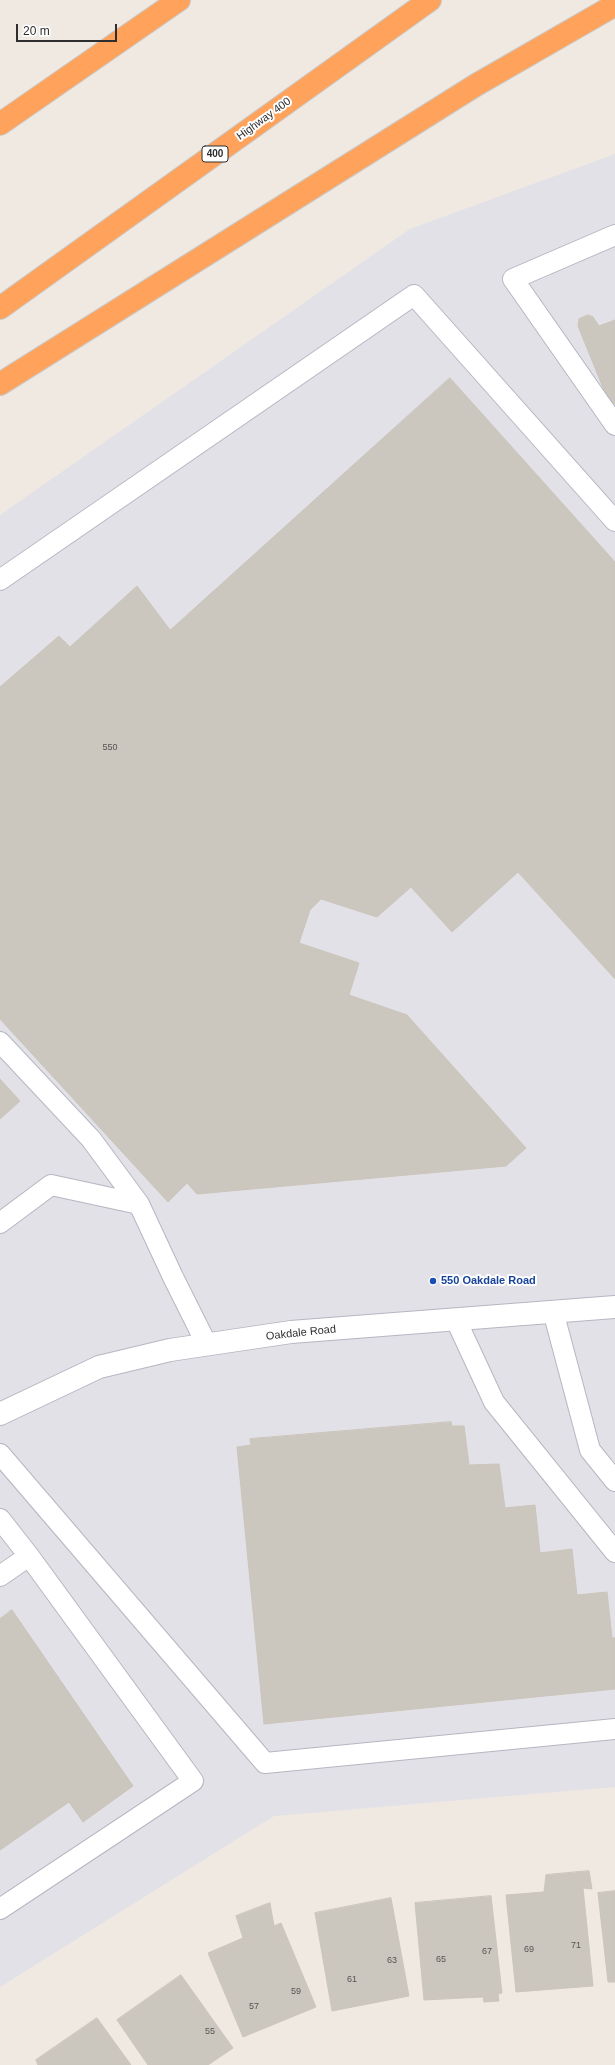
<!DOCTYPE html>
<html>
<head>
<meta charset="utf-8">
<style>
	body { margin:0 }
	#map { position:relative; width:615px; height:2065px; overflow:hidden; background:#efe9e1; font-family:Helvetica,sans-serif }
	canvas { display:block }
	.scale { position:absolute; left:16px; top:24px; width:101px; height:18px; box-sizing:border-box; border:2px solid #2e2e2e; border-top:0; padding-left:5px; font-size:12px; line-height:14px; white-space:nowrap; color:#2e2e2e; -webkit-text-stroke:3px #fff; paint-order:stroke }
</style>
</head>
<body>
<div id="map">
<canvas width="615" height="2065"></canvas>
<div class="scale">20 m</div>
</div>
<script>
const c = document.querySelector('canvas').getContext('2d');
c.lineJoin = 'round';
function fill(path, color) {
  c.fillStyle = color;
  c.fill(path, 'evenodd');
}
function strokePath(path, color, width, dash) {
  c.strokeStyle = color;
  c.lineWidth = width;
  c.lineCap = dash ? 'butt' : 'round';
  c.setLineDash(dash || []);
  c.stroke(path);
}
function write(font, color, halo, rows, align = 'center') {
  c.font = font + ' Helvetica,sans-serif';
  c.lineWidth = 4;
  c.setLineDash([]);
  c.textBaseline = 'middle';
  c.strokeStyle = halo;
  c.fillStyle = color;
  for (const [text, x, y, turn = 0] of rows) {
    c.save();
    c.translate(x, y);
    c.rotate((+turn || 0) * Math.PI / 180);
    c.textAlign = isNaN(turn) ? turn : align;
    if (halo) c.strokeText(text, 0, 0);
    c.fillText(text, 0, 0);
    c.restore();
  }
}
const industrial = new Path2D(`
	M615,154v1633l-341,29 -274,171v-1472l410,-286z`);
const building = new Path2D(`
	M588,315l5,2 6,9 16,-6v84l-7,-4 -30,-74 1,-7z
	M450,378l165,184v417l-97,-107 -66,60 -41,-45 -34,30 -56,-18 -11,11 -11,33 60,20 -10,32 58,20 119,133 -20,18 -309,28 -10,-11 -19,19 -168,-183v-332l59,-51 11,11 67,-61 33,44z
	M0,1079l20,22 -20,18z
	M451,1422l1,4h12l5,39 30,-1 6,44 30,-3 5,48 32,-4 5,46 30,-3 5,46h3v51l-351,35 -27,-277 14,-2 -1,-6z
	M12,1610l121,176 -50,36 -14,-20 -69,48v-231z
	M589,1871l3,18 -9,-1 10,98 -77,6 -10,-97 38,-3 2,-17z
	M615,1891v91h-7l-10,-89z
	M491,1896l11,97 -4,1 1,7 -15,1 -1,-5 -59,3 -9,-97z
	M391,1898l18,98 -77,15 -17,-98z
	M270,1903l4,23 7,-3 35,84 -73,30 -35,-84 35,-15 -7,-22z
	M181,1975l52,73 -25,17h-60l-31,-45z
	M97,2018l34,47h-93l-2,-5z`);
const service = new Path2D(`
	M615,235l-102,44 102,146
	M0,580l414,-285 201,226
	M0,1042l91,97 48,65
	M0,1223l51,-38 88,19 34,73 34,68
	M553,1311l37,139 25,31
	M456,1320l38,82 121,150
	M0,1454l265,309 350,-34
	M0,1519l29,37 164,225 -193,128
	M0,1576l29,-20`);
const tertiary = new Path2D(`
	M0,1414l99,-47 71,-17 121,-18 324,-25`);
const motorway = new Path2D(`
	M0,124l179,-124
	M0,308l430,-308
	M0,384l476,-299 139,-80`);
const markers = [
	[433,1281,4,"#1a4fb4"]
];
const numberNames = [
	["550",110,748],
	["71",576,1946],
	["69",529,1950],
	["67",487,1952],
	["65",441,1960],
	["63",392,1961],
	["61",352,1980],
	["59",296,1992],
	["57",254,2007],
	["55",210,2032]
];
const shields = [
	[215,154,26]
];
const shieldNames = [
	["400",215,154]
];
const streetNames = [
	["Highway 400",264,119,-36],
	["Oakdale Road",301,1333,-6]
];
const transitNames = [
	["550 Oakdale Road",441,1281]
];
fill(industrial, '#e3e1e8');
fill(building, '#cbc7bf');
strokePath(building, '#cbc5ba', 1);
strokePath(service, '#b4b7c1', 22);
strokePath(tertiary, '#b4b7c1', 24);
strokePath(motorway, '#c9c9c9', 24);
strokePath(service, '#fff', 20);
strokePath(tertiary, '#fff', 22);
strokePath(motorway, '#ffa35c', 22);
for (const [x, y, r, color] of markers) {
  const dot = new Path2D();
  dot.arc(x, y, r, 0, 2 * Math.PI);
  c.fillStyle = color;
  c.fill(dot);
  strokePath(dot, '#fff', 1.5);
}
write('9px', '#555452', null, numberNames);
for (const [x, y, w] of shields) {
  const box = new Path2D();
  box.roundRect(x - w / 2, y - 8, w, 16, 3);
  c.fillStyle = '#fff';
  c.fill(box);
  strokePath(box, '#2e2e2e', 1);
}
write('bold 10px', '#2e2e2e', null, shieldNames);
write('11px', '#2e2e2e', '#fff', streetNames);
write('bold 11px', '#164399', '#fff', transitNames, 'left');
</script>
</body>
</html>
